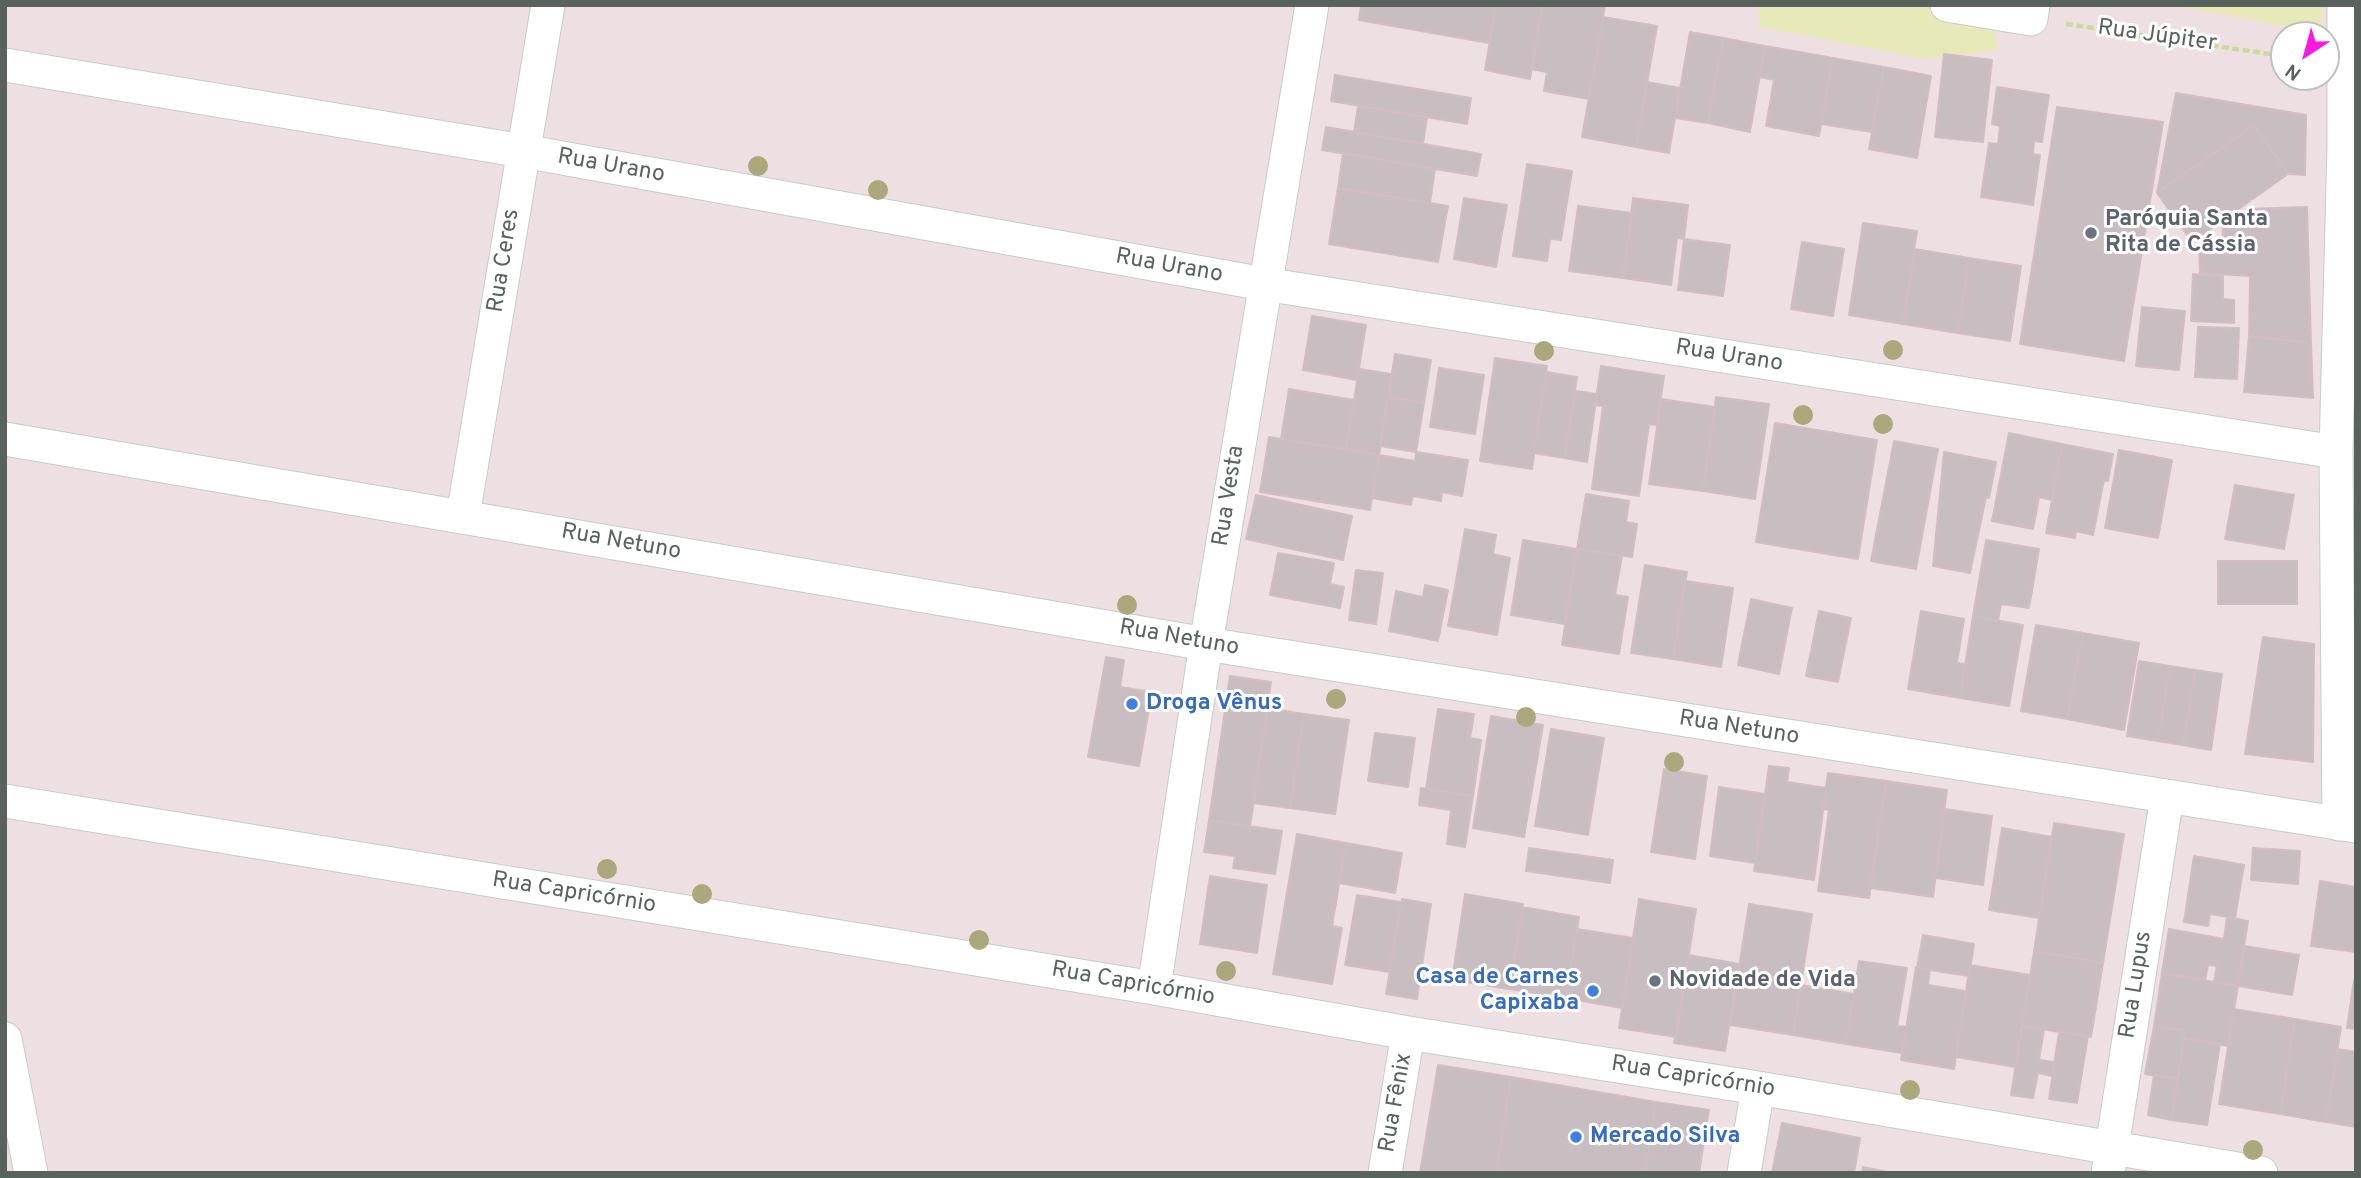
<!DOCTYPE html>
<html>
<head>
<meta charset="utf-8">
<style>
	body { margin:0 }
	#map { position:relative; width:2361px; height:1178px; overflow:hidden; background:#eee0e2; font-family:Overpass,sans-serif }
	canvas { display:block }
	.frame { position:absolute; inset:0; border:7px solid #59635e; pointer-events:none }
	.north { position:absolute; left:2270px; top:21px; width:70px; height:70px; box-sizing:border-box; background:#fff; border:2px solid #bdc1bf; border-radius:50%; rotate:216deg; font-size:19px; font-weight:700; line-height:28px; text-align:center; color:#59635e }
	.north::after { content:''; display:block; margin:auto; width:24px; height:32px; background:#fb18e3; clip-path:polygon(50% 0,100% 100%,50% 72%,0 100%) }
</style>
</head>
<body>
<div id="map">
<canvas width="2361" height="1178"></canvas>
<div class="frame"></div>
<div class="north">N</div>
</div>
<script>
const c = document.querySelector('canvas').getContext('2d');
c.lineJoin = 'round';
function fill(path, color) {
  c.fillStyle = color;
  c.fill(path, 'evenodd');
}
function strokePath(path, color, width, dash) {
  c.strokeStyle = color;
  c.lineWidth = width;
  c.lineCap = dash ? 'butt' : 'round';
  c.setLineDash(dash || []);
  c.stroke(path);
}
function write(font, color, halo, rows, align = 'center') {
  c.font = font + ' Overpass,sans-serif';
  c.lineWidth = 6;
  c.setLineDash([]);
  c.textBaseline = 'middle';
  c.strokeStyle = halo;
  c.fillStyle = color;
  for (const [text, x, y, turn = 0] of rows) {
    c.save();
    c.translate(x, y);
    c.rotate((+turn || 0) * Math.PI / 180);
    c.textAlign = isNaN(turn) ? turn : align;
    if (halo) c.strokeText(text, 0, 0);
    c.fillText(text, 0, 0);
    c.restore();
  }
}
const green = new Path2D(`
	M1758,5h230l11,45 -74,9 -165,-32z
	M2172,5h151v28z`);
const building = new Path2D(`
	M1361,5h135l-7,38 -130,-23z
	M1496,5h46l-12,74 -45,-9z
	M1542,5h63l-16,94 -45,-8 3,-19 -16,-3z
	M1603,17l54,9 -21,121 -54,-10z
	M1690,32l33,6 -15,85 -33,-5z
	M1723,38l42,8 -15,86 -42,-9z
	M1765,46l68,12 -14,78 -53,-10 8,-46 -14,-3z
	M1944,54l48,6 -9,82 -48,-5z
	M1833,58l51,9 -12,65 -51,-8z
	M1884,67l47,9 -14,82 -48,-9z
	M1335,75l136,23 -4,26 -136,-23z
	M1647,82l33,6 -11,65 -33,-6z
	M1997,87l52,8 -7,47 -8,-1 -1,13 7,1 -7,50 -52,-8 8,-54 9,1 2,-18 -8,-2z
	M2176,93l130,22 -1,60 -17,-1 -34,-49 -97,68z
	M1358,106l69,11 -4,27 -69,-12z
	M2057,107l106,15 -39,239 -104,-17z
	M2254,125l34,49 -96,68 -35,-49z
	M1326,127l155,27 -4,22 -155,-26z
	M1343,153l92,16 -5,34 -92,-15z
	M1527,164l45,7 -11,69 -11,-1 -3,22 -34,-5z
	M1338,188l110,18 -10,56 -109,-18z
	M1464,198l43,7 -11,62 -42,-8z
	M1633,198l55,7 -4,34 -7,-1 -6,47 -48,-7z
	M1578,206l54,7 -9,65 -54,-7z
	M2307,207l4,136 -62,-7 1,-60 -50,-3 -1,-27h24v-18l24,-1v-18z
	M1863,223l54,8 -14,93 -54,-9z
	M1684,239l46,6 -7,51 -45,-6z
	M1802,242l42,7 -11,67 -42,-7z
	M1915,249l54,9 -11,75 -55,-9z
	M1969,258l52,8 -11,75 -52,-8z
	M2193,274l30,2v23l11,1v23l-43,-2z
	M2142,307l43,4 -6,59 -43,-4z
	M1312,316l54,9 -9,55 -54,-10z
	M2198,327l41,1 -2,51 -42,-2z
	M2249,336l62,7 2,55 -69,-6z
	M1395,354l36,6 -7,43 -36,-6z
	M1495,358l52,8 -15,103 -52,-8z
	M1601,366l63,10 -7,49 -8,-1 -10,72 -47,-7 11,-83 -8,-1z
	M1439,368l45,7 -9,59 -45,-7z
	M1359,369l33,5 -13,81 -33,-6z
	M1546,372l31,5 -12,81 -31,-5z
	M1289,389l65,11 -8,49 -65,-10z
	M1575,391l22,3 -10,68 -22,-4z
	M1388,397l36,6 -8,49 -36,-6z
	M1716,397l53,7 -14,95 -52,-8z
	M1661,399l54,8 -12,84 -54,-7z
	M1775,423l102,17 -19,119 -102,-17z
	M2009,433l53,11 -10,56 -13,-3 -6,32 -41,-8z
	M1269,437l110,18 -9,55 -110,-18z
	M1894,441l44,8 -22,120 -45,-8z
	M2062,444l51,10 -5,27 -4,-1 -11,55 -17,-4 -1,7 -29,-5z
	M2119,450l53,10 -14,78 -53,-10z
	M1416,452l52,8 -6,36 -20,-4 -1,9 -28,-5 -2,9 -39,-7 7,-43 36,6z
	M1944,452l52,10 -7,36 -3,-1 -16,76 -37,-7z
	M2235,485l59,10 -10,54 -59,-10z
	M1586,494l43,7 -3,21 11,2 -5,33 -55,-8z
	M1256,495l96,21 -9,44 -97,-21z
	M1465,529l31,6 -3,19 17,4 -13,77 -49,-9z
	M1523,540l54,9 -12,75 -54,-9z
	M1986,540l53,9 -10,59 -28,-4 -3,17 -25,-5z
	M1577,549l45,7 -7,39 13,2 -9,57 -57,-9z
	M1278,553l56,10 -4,21 14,3 -4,21 -70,-13z
	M2218,561h79v43h-79z
	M1645,565l42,7 -14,87 -42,-6z
	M1356,570l27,3 -7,51 -27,-4z
	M1685,581l48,7 -12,79 -48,-8z
	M1425,585l23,5 -10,51 -49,-10 7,-40 27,6z
	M1751,599l41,9 -13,66 -41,-9z
	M1819,611l32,7 -13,64 -32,-6z
	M1921,611l43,8 -7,44 8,1 -5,34 -52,-9z
	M1973,616l50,9 -14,81 -49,-8z
	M2036,625l47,8 -16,86 -46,-8z
	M2083,633l56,10 -15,87 -57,-11z
	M2263,637l51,7 -1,118 -68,-8z
	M1106,657l18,3 -4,27 32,5 -13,74 -51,-9z
	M2139,661l31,5 -12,75 -31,-5z
	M2170,666l25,4 -12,75 -25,-4z
	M2195,670l27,4 -11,76 -28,-5z
	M1230,676l41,6 -21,145 -41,-7z
	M1267,708l37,6 -14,94 -37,-5z
	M1438,709l36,5 -4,24 11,2 -8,56 -47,-7z
	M1304,714l45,6 -14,94 -45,-6z
	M1491,716l52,9 -19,112 -51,-9z
	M1551,729l53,9 -16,97 -53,-9z
	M1375,733l40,5 -7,49 -40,-6z
	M1769,766l20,2 -2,14 39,6 -12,92 -60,-9z
	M1664,769l43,7 -12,83 -44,-7z
	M1828,773l58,8 -17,117 -51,-7 11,-81 -6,-1z
	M1886,781l61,9 -14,107 -62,-9z
	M1719,787l46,7 -10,69 -45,-7z
	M1421,788l52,8 -8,51 -18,-3 4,-34 -32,-5z
	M1945,809l47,7 -9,69 -47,-7z
	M1209,820l73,11 -7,43 -42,-6 2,-12 -31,-4z
	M2054,823l70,11 -21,129 -69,-12z
	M2002,828l50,9 -13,81 -50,-8z
	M1297,834l49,9 -14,83 10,2 -10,56 -59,-10z
	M1346,843l56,10 -7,40 -56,-10z
	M1529,848l84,12 -3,23 -84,-12z
	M2253,848l47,3 -2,33 -47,-4z
	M2194,856l50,9 -9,53 -25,-4 -2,12 -24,-4z
	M1210,876l57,9 -10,68 -57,-9z
	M2320,881l36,6v65l-45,-6z
	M1465,894l58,10 -14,85 -57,-9z
	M1357,895l44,7 -11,70 -45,-7z
	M1402,899l29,5 -14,95 -31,-5z
	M1639,899l57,10 -20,128 -57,-9z
	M1749,904l63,10 -19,121 -63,-10z
	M1522,907l57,10 -13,81 -57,-9z
	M2227,917l21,4 -10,65 -24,-5 3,-15 -9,-1 -3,15 -43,-7 7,-44 55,10z
	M1577,929l56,9 -11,70 -56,-10z
	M1923,935l51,9 -5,32 -52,-8z
	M2245,946l54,9 -7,40 -54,-9z
	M2034,951l69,12 -12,74 -69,-11z
	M1689,955l50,9 -14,87 -51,-8z
	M1859,961l48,7 -10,58 10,1 -5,26 -56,-9z
	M1970,965l60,10 -14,92 -60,-10z
	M1916,967l14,3 -2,15 38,6 -12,78 -53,-9z
	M2162,973l76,13 -10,60 -44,-8 1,-7 -31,-5z
	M2354,980h2v49l-9,-1z
	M1801,985l53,9 -8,50 -53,-9z
	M2234,1009l61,10 -15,95 -61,-10z
	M2295,1019l46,8 -15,95 -46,-8z
	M2022,1026l22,4 -5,30 15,2 -2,14 -14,-3 -5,25 -22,-3z
	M2154,1026l31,5 -7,48 -33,-5z
	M2059,1032l29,4 -11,67 -28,-4z
	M2184,1038l36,6 -13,81 -36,-5z
	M2338,1049l18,3v75l-30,-5z
	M1438,1065l73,12 -15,96h-76z
	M2154,1075l24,4 -7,41 -23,-5z
	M1511,1077l145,25 -11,71h-149z
	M1656,1102l53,8 -10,63h-54z
	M1782,1123l78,15 -6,35h-82z
	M1863,1167l29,6h-30z`);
const path = new Path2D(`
	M2066,24l218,32`);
const street = new Path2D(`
	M1947,5l84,14 2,-14
	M5,65l518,86 741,133 1072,168
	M5,439l1201,205 1150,182
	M463,516l85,-511
	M5,801l1149,187 254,45 350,55 503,85
	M2339,824l-3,-372 8,-306v-141
	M1154,988l52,-344 106,-639
	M5,1039l26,134
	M1385,1173l23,-140
	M1744,1173l14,-85
	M2108,1173l59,-376`);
const trees = [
	[758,166],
	[878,190],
	[1893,350],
	[1544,351],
	[1803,415],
	[1883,424],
	[1127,605],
	[1336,699],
	[1526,717],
	[1674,762],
	[607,869],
	[702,894],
	[979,940],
	[1226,971],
	[1910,1090],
	[2253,1150]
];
const markers = [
	[2091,233,7,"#6b7280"],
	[1132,704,7,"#3f7fe0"],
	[1655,981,7,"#6b7280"],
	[1593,991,7,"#3f7fe0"],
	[1576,1137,7,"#3f7fe0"]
];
const streetNames = [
	["Rua Júpiter",2157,37,8],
	["Rua Urano",611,167,10],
	["Rua Ceres",505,261,-81],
	["Rua Urano",1169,267,10],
	["Rua Urano",1729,357,9],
	["Rua Vesta",1230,496,-81],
	["Rua Netuno",621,543,10],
	["Rua Netuno",1179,639,10],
	["Rua Netuno",1739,729,9],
	["Rua Capricórnio",574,894,9],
	["Rua Capricórnio",1133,985,10],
	["Rua Lupus",2137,985,-81],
	["Rua Capricórnio",1693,1078,9],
	["Rua Fênix",1397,1103,-80]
];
const worshipNames = [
	["Paróquia Santa",2105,220],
	["Rita de Cássia",2105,246],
	["Novidade de Vida",1669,981]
];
const shopNames = [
	["Droga Vênus",1146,704],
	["Casa de Carnes",1579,978,"right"],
	["Capixaba",1579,1004,"right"],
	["Mercado Silva",1590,1137]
];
fill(green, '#e7e9b9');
fill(building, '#c8bdc0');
strokePath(building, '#d3bdc3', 2);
strokePath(street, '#c4cdca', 35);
strokePath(path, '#c9dc9a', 4.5, [7, 3.5]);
strokePath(street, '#fff', 33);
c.fillStyle = '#aba87c';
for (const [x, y] of trees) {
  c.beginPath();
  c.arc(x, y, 10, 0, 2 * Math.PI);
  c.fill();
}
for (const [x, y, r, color] of markers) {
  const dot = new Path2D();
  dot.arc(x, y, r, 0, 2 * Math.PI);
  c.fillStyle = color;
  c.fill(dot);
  strokePath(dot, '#fff', 2.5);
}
write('23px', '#59635e', '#fff', streetNames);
write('bold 23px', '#5b616d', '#fff', worshipNames, 'left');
write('bold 23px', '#366cbe', '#fff', shopNames, 'left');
</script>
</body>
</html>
